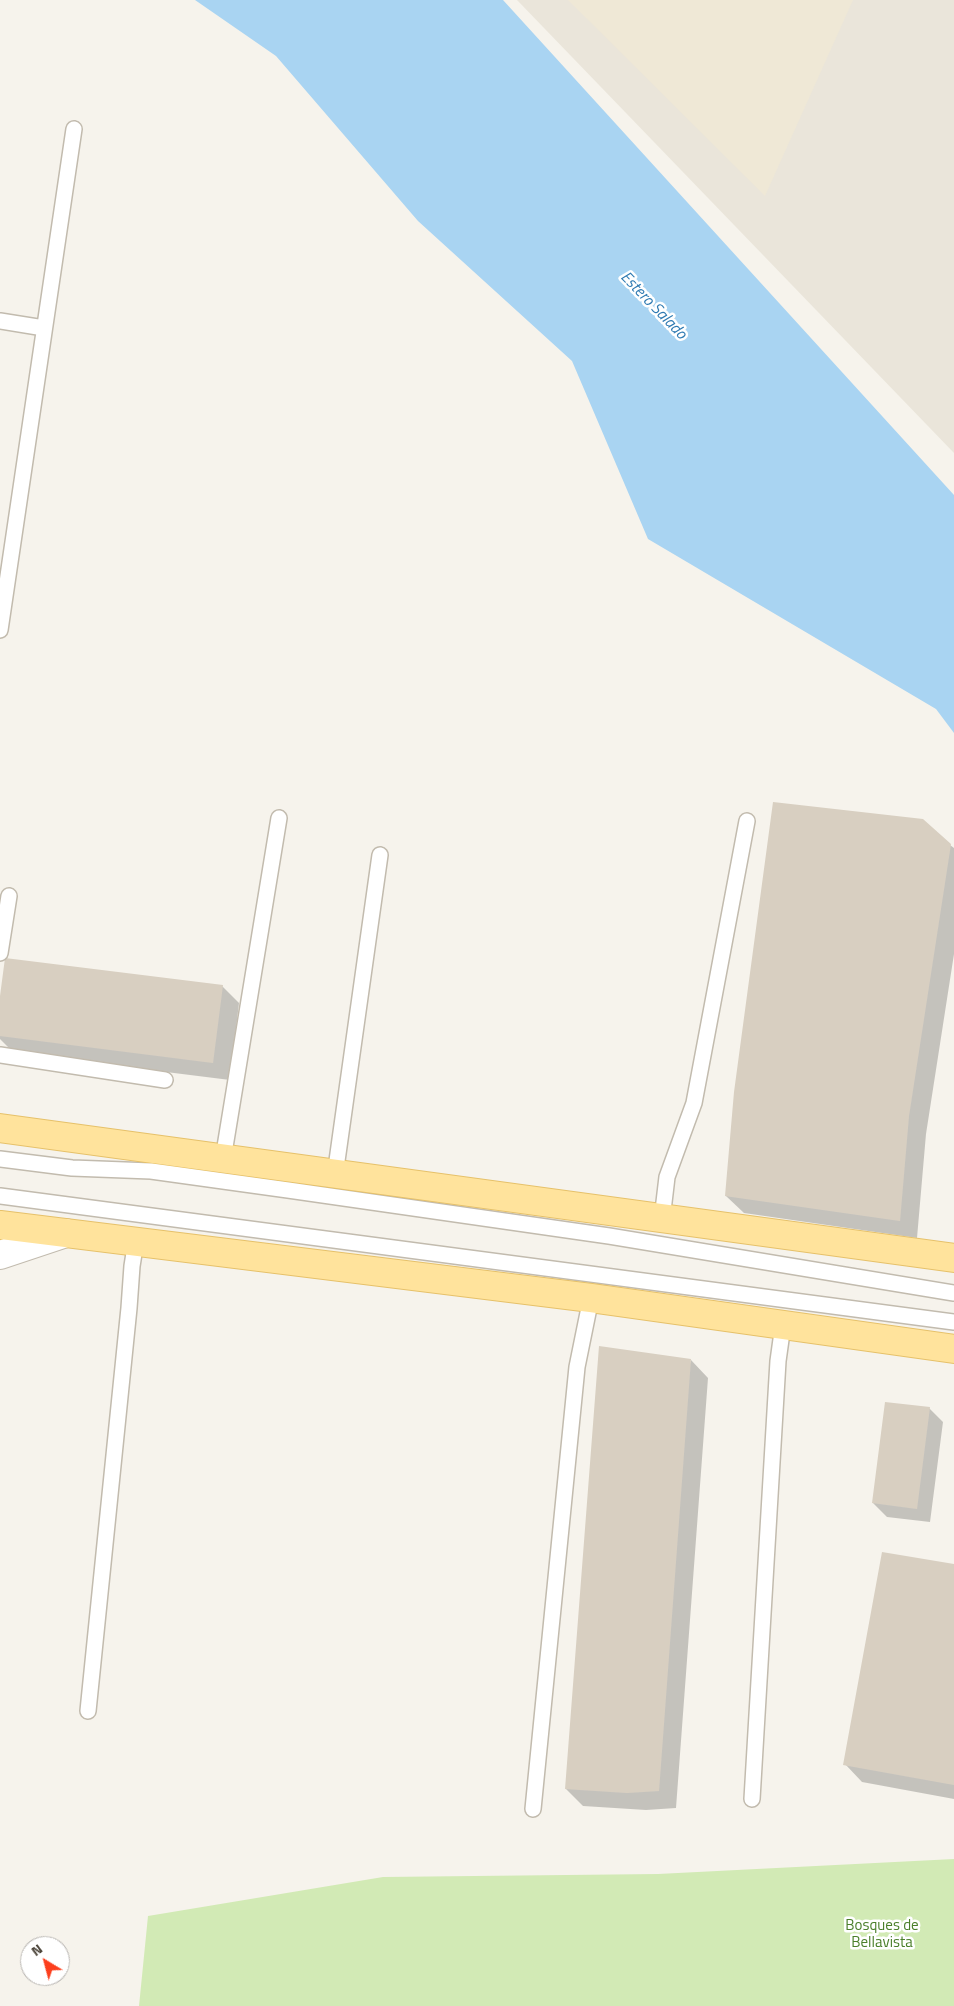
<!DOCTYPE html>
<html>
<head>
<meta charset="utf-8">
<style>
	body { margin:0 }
	#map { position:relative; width:954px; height:2006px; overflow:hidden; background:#f6f3ec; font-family:"Titillium Web",sans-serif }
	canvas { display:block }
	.north { position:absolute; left:20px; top:1936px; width:50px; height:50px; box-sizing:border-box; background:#fff; border:1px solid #b7b4b0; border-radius:50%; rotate:323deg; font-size:14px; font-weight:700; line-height:20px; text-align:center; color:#4b4439 }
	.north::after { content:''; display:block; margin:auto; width:18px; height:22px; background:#fc3f1d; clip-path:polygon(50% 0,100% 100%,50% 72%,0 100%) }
</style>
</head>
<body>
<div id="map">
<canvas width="954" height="2006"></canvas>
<div class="north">N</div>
</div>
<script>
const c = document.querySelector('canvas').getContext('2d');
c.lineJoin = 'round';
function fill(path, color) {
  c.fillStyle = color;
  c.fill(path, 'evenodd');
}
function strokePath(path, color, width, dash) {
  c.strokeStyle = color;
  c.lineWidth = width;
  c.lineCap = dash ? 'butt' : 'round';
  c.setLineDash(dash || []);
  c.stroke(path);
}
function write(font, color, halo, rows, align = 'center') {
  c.font = font + ' "Titillium Web",sans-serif';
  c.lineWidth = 5;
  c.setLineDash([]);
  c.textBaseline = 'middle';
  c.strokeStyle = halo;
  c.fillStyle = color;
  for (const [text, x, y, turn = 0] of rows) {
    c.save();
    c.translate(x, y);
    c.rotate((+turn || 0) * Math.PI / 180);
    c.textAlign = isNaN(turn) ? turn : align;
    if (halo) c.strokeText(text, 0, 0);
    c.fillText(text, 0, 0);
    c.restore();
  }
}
const residential = new Path2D(`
	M517,0h437v453z`);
const education = new Path2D(`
	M568,0h285l-88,196z`);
const green = new Path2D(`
	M954,1859v147h-815l9,-90 235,-39 275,-3z`);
const water = new Path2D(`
	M195,0h308l451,495v238l-18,-24 -288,-170 -76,-178 -154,-140 -142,-165z`);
const shadow = new Path2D(`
	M950,845l4,3v106l-28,180 -9,104 -173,-25 -18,-17z
	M222,986l17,17 -9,77 -216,-27 -14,-14v-34z
	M691,1360l17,18 -32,430 -30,2 -63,-4 -17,-17z
	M929,1408l14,14 -13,100 -43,-5 -14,-14z
	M954,1565v234l-92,-17 -17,-18z`);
const building = new Path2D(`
	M773,802l150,17 28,25 -42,272 -9,105 -175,-25 9,-104z
	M5,958l218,27 -10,78 -213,-27v-40z
	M599,1346l92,13 -32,432 -32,2 -62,-4z
	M885,1402l45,5 -13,102 -45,-6z
	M882,1552l72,12v221l-111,-20z`);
const service = new Path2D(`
	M0,321l44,7
	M0,630l74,-501
	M0,953l9,-57
	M0,1055l165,25
	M0,1159l72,9 79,3 137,19 321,46 345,57
	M223,1159l56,-341
	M335,1175l45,-320
	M0,1196l954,126
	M662,1219l5,-42 27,-74 53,-282
	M88,1711l41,-403 3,-42 4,-25
	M752,1799l26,-438 5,-36
	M533,1809l44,-442 14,-69`);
const minor = new Path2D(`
	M0,1255l66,-22`);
const primary = new Path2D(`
	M0,1128l954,130
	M0,1225l591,73 363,51`);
const parkNames = [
	["Bosques de",882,1926],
	["Bellavista",882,1943]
];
const waterNames = [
	["Estero Salado",653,306,46]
];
fill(residential, '#eae5da');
fill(education, '#efe8d6');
fill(green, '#d2eab5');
fill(water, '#a9d4f2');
fill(shadow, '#0003');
fill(building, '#d8cfc1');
strokePath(service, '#c2bbae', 18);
strokePath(minor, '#c2bbae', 30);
strokePath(primary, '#e6c16a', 30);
strokePath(service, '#fff', 15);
strokePath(minor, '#fff', 28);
strokePath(primary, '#ffe39c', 28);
write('15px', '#4a7f2a', '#fff', parkNames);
write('italic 16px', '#2e7ab2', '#fff', waterNames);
</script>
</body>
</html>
